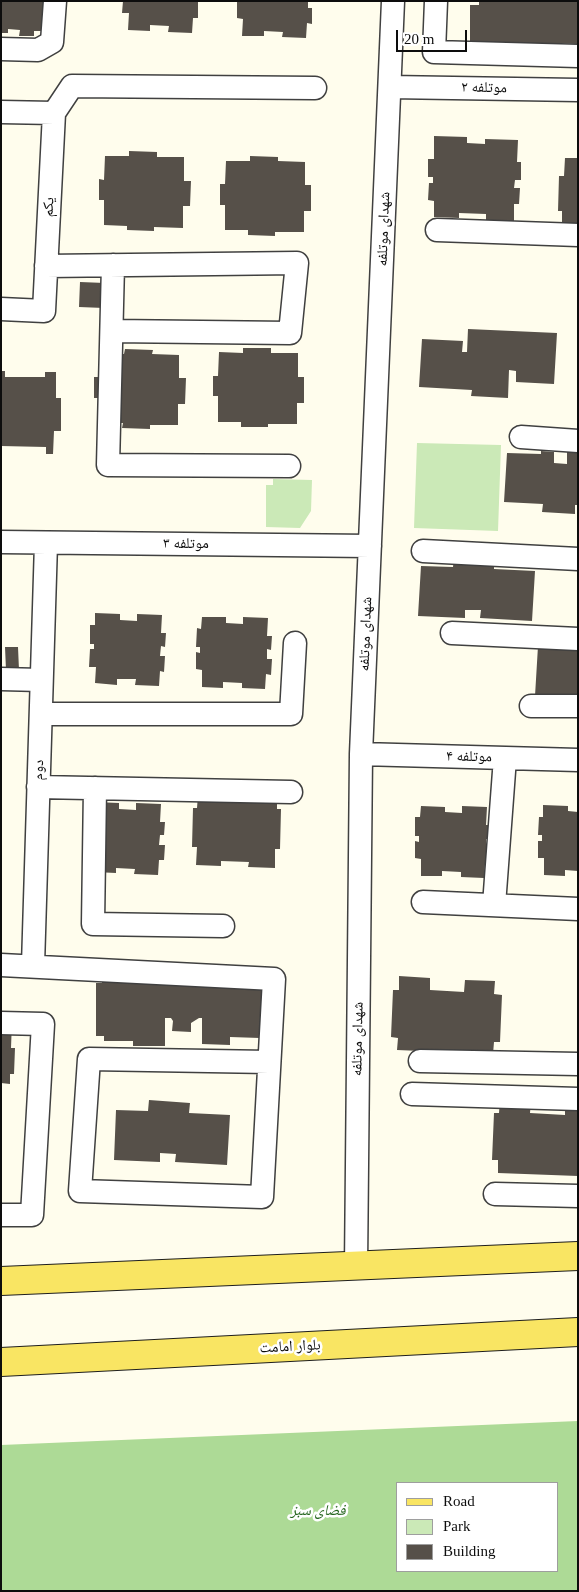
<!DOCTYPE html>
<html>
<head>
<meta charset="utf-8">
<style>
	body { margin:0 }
	#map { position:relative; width:579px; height:1592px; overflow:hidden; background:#fffded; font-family:"Times New Roman",serif }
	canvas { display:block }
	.frame { position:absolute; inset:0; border:2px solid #0d0d0d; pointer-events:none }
	.legend { position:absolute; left:396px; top:1482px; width:162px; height:90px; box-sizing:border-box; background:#fff; border:1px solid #9e9e9e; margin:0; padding:6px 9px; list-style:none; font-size:15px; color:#0d0d0d }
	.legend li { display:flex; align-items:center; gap:10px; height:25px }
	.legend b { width:25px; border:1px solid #9e9e9e }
	.scale { position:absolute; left:396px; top:30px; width:71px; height:22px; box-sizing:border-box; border:2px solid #0d0d0d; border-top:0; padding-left:6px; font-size:15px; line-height:18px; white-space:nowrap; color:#0d0d0d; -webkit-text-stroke:4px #fff; paint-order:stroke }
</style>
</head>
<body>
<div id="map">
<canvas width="579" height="1592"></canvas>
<div class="frame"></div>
<ul class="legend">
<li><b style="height:6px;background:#f9e563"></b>Road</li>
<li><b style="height:14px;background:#cbe9b7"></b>Park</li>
<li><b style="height:14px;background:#565049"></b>Building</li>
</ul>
<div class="scale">20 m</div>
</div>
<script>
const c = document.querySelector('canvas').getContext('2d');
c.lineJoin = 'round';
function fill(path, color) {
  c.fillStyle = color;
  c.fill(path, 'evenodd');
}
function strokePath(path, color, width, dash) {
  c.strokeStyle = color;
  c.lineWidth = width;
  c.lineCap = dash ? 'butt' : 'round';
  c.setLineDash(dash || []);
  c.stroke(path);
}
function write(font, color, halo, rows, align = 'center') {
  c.font = font + ' "Times New Roman","Noto Naskh Arabic",serif';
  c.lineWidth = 5;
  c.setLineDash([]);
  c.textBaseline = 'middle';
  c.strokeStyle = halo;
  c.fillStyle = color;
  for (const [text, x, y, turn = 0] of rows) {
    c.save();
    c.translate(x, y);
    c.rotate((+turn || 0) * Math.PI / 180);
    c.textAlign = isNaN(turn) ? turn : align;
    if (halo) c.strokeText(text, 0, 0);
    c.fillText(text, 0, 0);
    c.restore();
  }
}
const green = new Path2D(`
	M417,443l84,2 -3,86 -84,-3z
	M273,479l39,1 -1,31 -11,17 -34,-1v-42h7z`);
const forest = new Path2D(`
	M578,1421v170h-577v-146zM398,1483h160v88h-160z`);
const building = new Path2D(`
	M1,1h47l-4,30h-10v5h-15l1,-6 -12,-1v4h-7z
	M123,1h71l4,1v16h-5l-1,15 -24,-1 1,-6 -19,-1v6l-22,-1 1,-17h-7z
	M308,1v7h4v16l-5,-1 -1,15 -24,-1 1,-5 -19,-1v5h-22l1,-17 -6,-1v-16z
	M479,1h99v43l-26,-1v8l-82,-1v-45h9z
	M434,136l33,1v6l18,1v-5l33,1 -1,22h4v18h-6l-1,8h6l-1,16h-5v17h-28v-7l-27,-1v5l-25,-1v-16l-6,-1 1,-17h4v-6h-5v-18h6z
	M129,151l28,1v5h27v24h7l-1,25h-7v22l-29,-1v4l-27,-1v-4l-23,-1v-25h-5v-21l5,1 1,-24h24z
	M250,156l28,1v4l27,1v23h6v26h-7v21h-29v4l-27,-1v-5h-23v-25h-5v-21h5l1,-23h24z
	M565,158h13v69l-16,-1v-15h-4l1,-35h5z
	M80,282l25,1 -1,25 -25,-1z
	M468,329l89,4 -3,51 -38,-2v-11l-7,-1 -1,28 -37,-2 1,-6 -53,-3 3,-48 41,2 -1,11h5z
	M243,348h28v5h27v24h6v26h-7v21h-29v3h-27v-5h-23v-26h-5v-20h5l1,-24 24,1z
	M125,349l28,1 -1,4 27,1v23h7l-1,26h-7v21h-28v4l-28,-1 1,-5h-24l1,-25h-6v-21h5l1,-23h24z
	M1,371h4v6h40v-5h11v26h5v33h-7l-1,23h-7v-7l-45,-1z
	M541,451l13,1v11l13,1v-13l11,1v53h-3v9l-33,-2 1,-8 -39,-2 3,-49 34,1z
	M454,557l40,2v10l41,2 -3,50 -52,-3 1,-8h-16v8l-47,-2 3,-50 32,1z
	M95,613l25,1v6l17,1v-7l25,1 -1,18h5l-1,14 -4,-1 -1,10h5l-1,16 -4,-1 -1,15 -24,-1 1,-6h-19v6l-22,-2 1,-16h-7l1,-18h4v-5h-4v-19h5z
	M202,617h24v6l17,1v-7l25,1 -1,18h5l-1,14 -4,-1v10h5l-1,16 -5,-1 -1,15 -23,-1v-5l-19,-1v6l-21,-1v-17l-6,-1v-17l4,1v-6h-4l1,-19 4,1z
	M578,637v61l-43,-2 3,-50z
	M5,647h13l1,23h-13z
	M198,795l79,3v11h4l-1,40h-5v19l-27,-1 1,-5 -28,-1v5l-25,-1 1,-18h-5l1,-39h4z
	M95,802l24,1v6l17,1v-7l25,1 -1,18h5l-1,13h-4l-1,10h6l-1,15h-5l-1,15 -24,-1 1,-5 -19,-1v5l-21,-1z
	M543,805l25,1v5l10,1v59l-13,-1v6l-21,-1v-17h-6v-17h4v-6h-4l1,-18h4z
	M421,806l24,1v5l17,1v-7l25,1 -1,18h5l-1,14h-4v9h5l-1,16h-5l-1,14 -23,-1v-5l-19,-1v5h-21v-17l-6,-1v-17l4,1v-6h-4v-19h5z
	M399,976l31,2v12l34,2 1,-12 30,1 -1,13 8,1 -2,47h-6l-1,12 -96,-4 1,-12 -7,-1 2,-47h6z
	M102,980h32v4h10v-4h31v5l92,-1 -7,54 -30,-1v8l-28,-1v-26h-3l-8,5v9l-19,-1 1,-10 -2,-3h-6v28h-32v-5h-29v-5h-8v-53h6z
	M1,1021h11l-1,27h4l-1,26h-4v10l-9,-1z
	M500,1099l31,2 -1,12 35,2v-12h13v73l-80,-3v-13h-6l2,-47h5z
	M149,1100l41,3 -1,10 41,2 -3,50 -52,-3 1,-8 -16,-1v9l-46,-2 2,-50 32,1z`);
const minor = new Path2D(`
	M436,1l-2,51 144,4
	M1,49l37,1 14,-8 3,-41
	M390,87l188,3
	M1,112l53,1 -10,198 -43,-2
	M54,113l18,-27 243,2
	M437,230l141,5
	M113,265l-5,200 181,1
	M46,266l251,-3 -7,70 -178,-2
	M521,437l57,4
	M1,542l369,4
	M423,551l155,8
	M452,633l126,6
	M1,679l40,1
	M531,706h47
	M41,714h250l4,-71
	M361,754l217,6
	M38,787l253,5
	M95,788l-2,136 130,2
	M423,902l155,7
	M494,905l11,-147
	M1,965l273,14 -12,218 -182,-6 9,-132 180,3
	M33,965l13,-422
	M1,1023l42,1 -11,191h-31
	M420,1061l158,3
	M412,1094l166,5
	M495,1194l83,2
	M356,1267l5,-513 32,-753`);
const major = new Path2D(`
	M1,1281l577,-25
	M1,1362l577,-30`);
const streetNames = [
	["موتلفه ۲",484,88,1],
	["یکم",49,207,-87],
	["شهدای موتلفه",384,229,-88],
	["موتلفه ۳",186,544],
	["شهدای موتلفه",366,634,-88],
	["موتلفه ۴",469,757,1],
	["دوم",39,770,-88],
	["شهدای موتلفه",358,1039,-89],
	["بلوار امامت",290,1347,-3]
];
const parkNames = [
	["فضای سبز",318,1511]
];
fill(green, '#cbe9b7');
fill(forest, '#adda96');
fill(building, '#565049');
strokePath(minor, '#404040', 25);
strokePath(major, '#1e1e1e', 30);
strokePath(minor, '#fff', 22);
strokePath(major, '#f9e563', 28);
write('15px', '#0d0d0d', '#fff', streetNames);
write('italic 15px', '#24651d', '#fff', parkNames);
</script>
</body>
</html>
